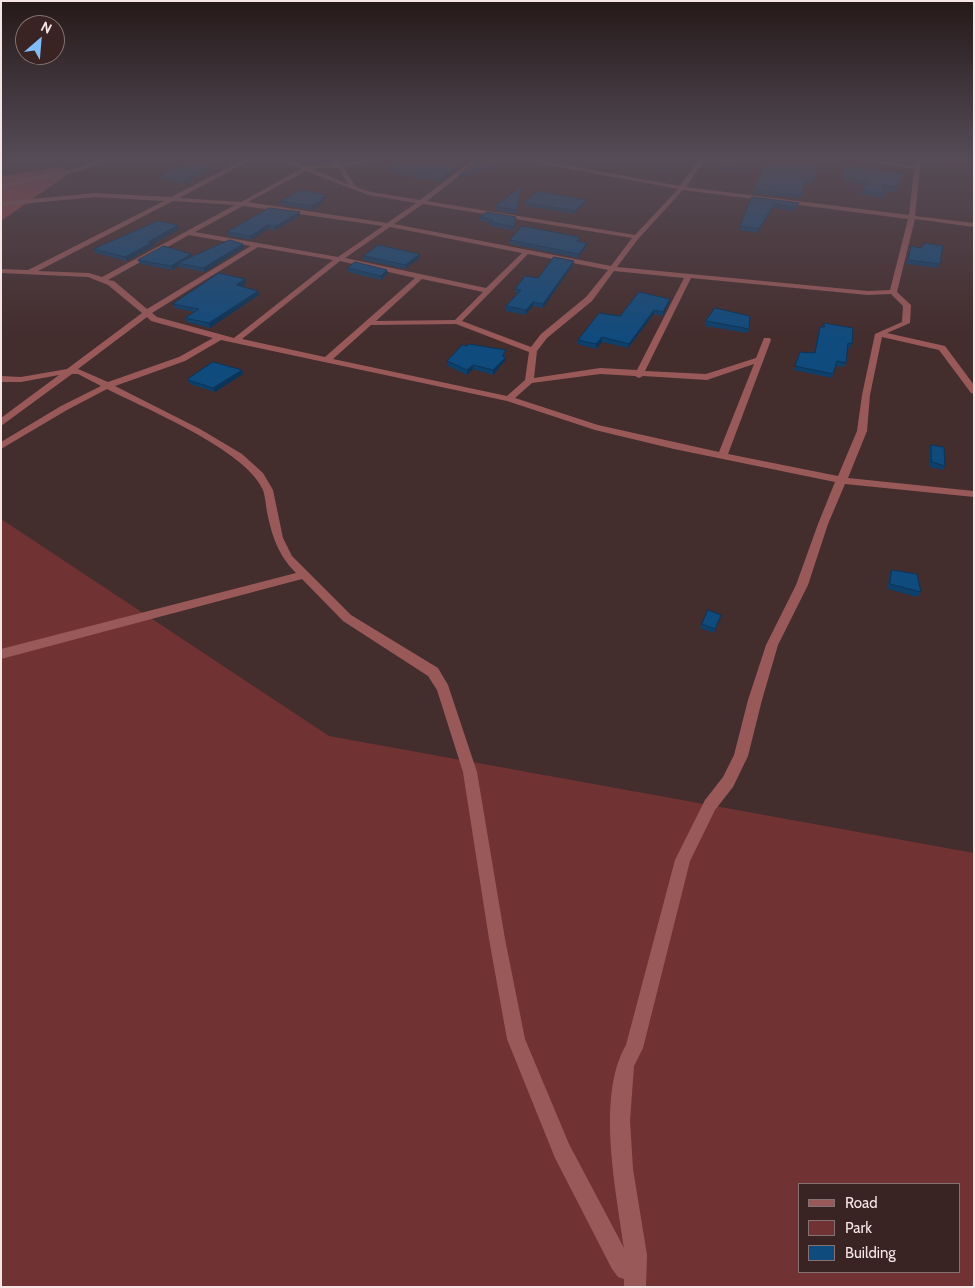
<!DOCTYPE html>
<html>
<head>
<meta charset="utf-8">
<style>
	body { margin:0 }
	#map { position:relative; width:975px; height:1288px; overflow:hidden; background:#442d2d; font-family:Cabin,sans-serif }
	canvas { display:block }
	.frame { position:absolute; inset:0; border:2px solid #f5e6e5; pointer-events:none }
	.legend { position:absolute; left:798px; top:1183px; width:162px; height:90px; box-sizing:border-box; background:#392323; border:1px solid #847171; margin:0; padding:6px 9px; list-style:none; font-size:15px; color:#f5e6e5 }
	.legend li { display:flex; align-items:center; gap:10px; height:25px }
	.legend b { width:25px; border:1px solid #847171 }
	.north { position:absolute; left:15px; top:15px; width:50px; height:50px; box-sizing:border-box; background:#392323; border:1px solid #847171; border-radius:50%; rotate:27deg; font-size:14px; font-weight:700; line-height:20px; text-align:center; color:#f5e6e5 }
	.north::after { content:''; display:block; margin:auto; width:18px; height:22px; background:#80bdfa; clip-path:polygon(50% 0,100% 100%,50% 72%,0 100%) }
</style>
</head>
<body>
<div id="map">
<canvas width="975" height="1288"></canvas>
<div class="frame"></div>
<ul class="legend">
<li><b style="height:6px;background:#9a5959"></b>Road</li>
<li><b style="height:14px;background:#713234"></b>Park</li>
<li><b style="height:14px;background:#104b7e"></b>Building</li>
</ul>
<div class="north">N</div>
</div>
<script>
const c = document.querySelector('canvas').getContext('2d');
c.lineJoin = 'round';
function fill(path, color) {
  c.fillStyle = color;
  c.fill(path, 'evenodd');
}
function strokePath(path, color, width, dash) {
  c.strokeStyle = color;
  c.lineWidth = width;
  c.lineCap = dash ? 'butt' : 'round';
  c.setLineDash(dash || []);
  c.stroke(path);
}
const green = new Path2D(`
	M1,519l328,217 645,117v434h-973zM799,1184h160v88h-160z`);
const water = new Path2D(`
	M60,167l11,5 -70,49v-45z`);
const minor = new Path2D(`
	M104,158h9l-31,12 -81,18v-4l77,-16z
	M247,158h8l-76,40 62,4 60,-33 -24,-11h9l16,7 33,-1 -4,-6h6l4,6 35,-6h17l-50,9 13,20 15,5 49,8 55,-42h7l-55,43 208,34 43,-46 -167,-31h15l154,28 20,-28h6l-20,29 223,28 5,-46 -67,-11h17l50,8 1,-8h6l-6,58 59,7v4l-59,-8 -18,73 14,13 -1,18 -23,10 58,13 29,39v9l-3,-1 -32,-43 -57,-13 -12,58 -3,36 -19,47 126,13v6l-129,-13 -17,40 -20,61 -30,60 -16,55 -14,56 -15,31 -18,23 -25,51 -47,187 -9,18 -4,55 3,48 14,86 -1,32h-22v-8l-6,-2 -6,-8 -57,-111 -48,-119 -18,-100 -26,-167 -26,-82 -9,-14 -85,-55 -41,-42 -301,80v-10l295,-76c-18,-18 -24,-37 -29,-61 -1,-7 -2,-16 -4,-22 -17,-40 -117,-81 -156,-101l-40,21 -66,39v-7l60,-36 40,-20 -23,-12h-6l-71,52v-8l58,-43 -38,7h-20v-6l20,1 46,-8 75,-56 -34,-28 -20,-8 -87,-4v-4l27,1 136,-69 -69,-4 -94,9v-4l94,-9 76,4zM310,168h28l11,17zM306,171l62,24 48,8 -29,20 -139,-21zM683,190l225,29 -18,71 -22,1 -251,-24 22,-29zM173,201l62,4 -133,72 -13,-4 -51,-2zM423,204l209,34 -21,28 -217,-42zM243,206l140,20 -45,31 -143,-25zM390,227l132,26 -36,35 -141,-30zM189,235l62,11 -104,63 -33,-28 -6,-1zM258,247l75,13 -99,78 -77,-21 -5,-4zM528,254l80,16 -22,27 -45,37 -10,13 -69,-26zM340,261l75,17 -90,79 -83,-18zM614,271l70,7 -47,92 -37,-2 -66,10 3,-27 10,-13 45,-37zM691,278l177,17 23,-1 12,12 -1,16 -27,12 -13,61 -5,36 -19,45 -110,-22 43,-114 -1,-2h-6l-8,20 -50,16 -61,-3zM422,279l61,13 -28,28 -79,1zM147,317l4,4 62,17 -34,19 -71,25 -30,-13zM456,324l73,28 -4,28 -18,16 -174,-37 38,-34zM221,340l286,61 88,29 79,19 161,33 -17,42 -22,61 -30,60 -18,55 -14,55 -11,22 -18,23 -30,60 -49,185c-30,51 -10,145 -2,203l-55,-104 -44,-105 -20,-100 -28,-167 -29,-87 -10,-17 -87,-53 -59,-59 -9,-18 -10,-48 -10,-17 -21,-19 -42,-25 -85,-43 70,-25zM754,364l-35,88 -121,-27 -83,-27 17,-15 68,-9 35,2 4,2 4,-2 64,4z
	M771,158h6l-7,9h-4z`);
const wall = new Path2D(`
	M404,158h67l-30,24 -54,-10v-4z
	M629,158h60l-7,7 -10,-2 -5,7 -40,-6v-4z
	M744,158l-6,13 -25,-4 1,-4z
	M793,158h30l-11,27 -7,-1 -5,15 -47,-5 1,-4 17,-25 22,-5z
	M224,162l-39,22 -24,-5 -1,-4z
	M846,165l58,9 -8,18 -12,-2 2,5 -1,4 -25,-5 2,-4 4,-5 -24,-4z
	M521,187l-4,27 -22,-4v-4z
	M752,197l47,6 -1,4 -4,4 -21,-3 -15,25 -19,-3z
	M326,199l-2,1v3l-12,7 -31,-5 -1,-4z
	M587,200l-1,3 -12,11 -49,-8v-4z
	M300,212v4l-25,15 -6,-2 -18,11 -23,-4 -1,-4z
	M480,217l36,4 -2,10 -24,-5v-3l-10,-2z
	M180,229l-28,16 1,2 -26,14 -32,-8 -1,-4z
	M580,237v4l6,6 -8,11 -68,-14v-4z
	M243,244l1,4 -39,24 -26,-5v-1l-7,4 -32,-6 -2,-4 54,-4z
	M911,246l10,2 19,16 -2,4 -32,-4z
	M364,256l56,2 -15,11 -41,-9z
	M573,265l-30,43 -10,-2 -8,9 -19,-4v-5l12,-13h-3v-4l23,-11z
	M348,268l39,2 1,4 -7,6 -33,-8z
	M245,279l1,5 -4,2 16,5 1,4 -49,33 -23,-6 -2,-4 9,-6 -19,-4 -2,-4z
	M669,303l-6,13 -9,-2 -26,34 -26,-6 -6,7 -19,-5 1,-4 42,-24z
	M706,321l43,8 -1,4 -43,-7z
	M824,323l28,21 -2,5 -3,-1 -1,15 -2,4 -8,-1 -4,12 -38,-8 6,-18 14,1 5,-22 1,-4h3z
	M467,346l38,9 -1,2 1,4 -12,14 -20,-6 -6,6 -19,-9 -1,-5z
	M242,370l1,4 -28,18 -25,-8 -2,-4z
	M931,445l14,21 -2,4 -14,-3v-18z
	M892,570l29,22 -4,5 -29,-8 1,-15z
	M721,615l-7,18 -14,-5 2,-4z`);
const shadedWall = new Path2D(`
	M467,158h4l-30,24v-4z
	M506,158h4l-11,10 -40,10v-3z
	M686,158h3l-7,7 1,-4z
	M223,159l1,3 -39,22 -1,-4z
	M673,159l-1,4 -5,7 1,-4z
	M326,195v4l-2,1v3l-12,7 -1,-4z
	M587,200l-1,3 -12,11 1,-3z
	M774,204l-1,4 -15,25 1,-4z
	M300,212v4l-25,15 -1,-4z
	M178,225l2,4 -28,16 1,2 -26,14 -2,-4 23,-15z
	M268,225l1,4 -18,11 -1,-4z
	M587,243l-1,4 -8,11 1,-4z
	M243,244l1,4 -39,24 -2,-4z
	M191,254l2,4 -15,5 1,3 -7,4 -1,-4z
	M420,254v4l-15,11v-4z
	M574,261l-1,4 -30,43v-4z
	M387,270l1,4 -7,6v-4z
	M245,279l1,5 -9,5 -1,-4z
	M258,291l1,4 -49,33 -1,-5z
	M670,299l-1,4 -6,13v-4z
	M533,302v4l-8,9 1,-5z
	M654,310v4l-26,34 1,-4z
	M602,337v5l-6,7v-5z
	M506,357l-1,4 -12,14v-5z
	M473,365v4l-6,6v-5z
	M242,370l1,4 -28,18 -2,-4z`);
const building = new Path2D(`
	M199,158l24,1 -39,21 -24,-5z
	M404,158h63l-26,20 -54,-10z
	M480,158h26l-7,7 -40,10z
	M629,158h57l-3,3 -10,-2 -5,7 -41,-6z
	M716,158h27l-5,9 -24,-4z
	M795,158h27l-9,23 -7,-1 -4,16 -48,-6 11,-26 6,1 5,-4 19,-1z
	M846,165l58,9 -7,14 -15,-3 4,10 -24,-5 7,-8 -25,-5z
	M521,187l-4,23 -22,-4z
	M302,190l24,5 -5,3 3,1 -13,7 -31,-5z
	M538,191l49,9 -12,11 -50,-9z
	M752,197l47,6 -4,4 -21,-3 -15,25 -19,-3z
	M269,208l31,4 -26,15 -6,-2 -18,11 -23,-4z
	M487,212l29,5 -2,10 -24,-5 3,-2 -13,-3z
	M158,221l20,4 -30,17 3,1 -26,14 -31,-8z
	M522,226l58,11 -3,4 10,2 -8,11 -69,-14z
	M230,240l13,4 -40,24 -25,-5z
	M925,243l18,3 -3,18 -32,-4 3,-14 10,2z
	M378,245l42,9 -15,11 -41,-9z
	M164,246l27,8 -20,12 -33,-6z
	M554,257l20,4 -31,43 -10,-2 -7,8 -20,-4 15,-16 -6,-1 10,-13 13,2z
	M355,262l32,8 -6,6 -33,-8z
	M219,273l26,6 -9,6 22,6 -49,32 -24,-5 14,-9 -26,-5z
	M639,292l31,7 -7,13 -9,-2 -25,34 -27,-7 -6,7 -18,-4 21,-27 21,3z
	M715,308l35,8 -1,13 -43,-8z
	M824,323l29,5 -1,16 -4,-1 -2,20 -9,-2 -4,13 -38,-8 5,-14 15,1 5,-26h4z
	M469,344l37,6 -4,6 4,1 -13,13 -20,-5 -6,5 -20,-9 15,-16 5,1z
	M213,362l29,8 -29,18 -25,-8v-1z
	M931,445l13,2 1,19 -13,-4z
	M892,570l25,4 4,18 -31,-8z
	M708,610l13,5 -6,14 -13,-5z`);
fill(green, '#713234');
fill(water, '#a24145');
fill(minor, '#9a5959');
fill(wall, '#0e406c');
fill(shadedWall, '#0b3458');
fill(building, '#104b7e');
strokePath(building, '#0b3458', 1);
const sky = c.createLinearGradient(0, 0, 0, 339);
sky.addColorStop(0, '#251919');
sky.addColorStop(0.47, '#564c57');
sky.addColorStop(1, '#564c5700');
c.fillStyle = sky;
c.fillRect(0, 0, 975, 339);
</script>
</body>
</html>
